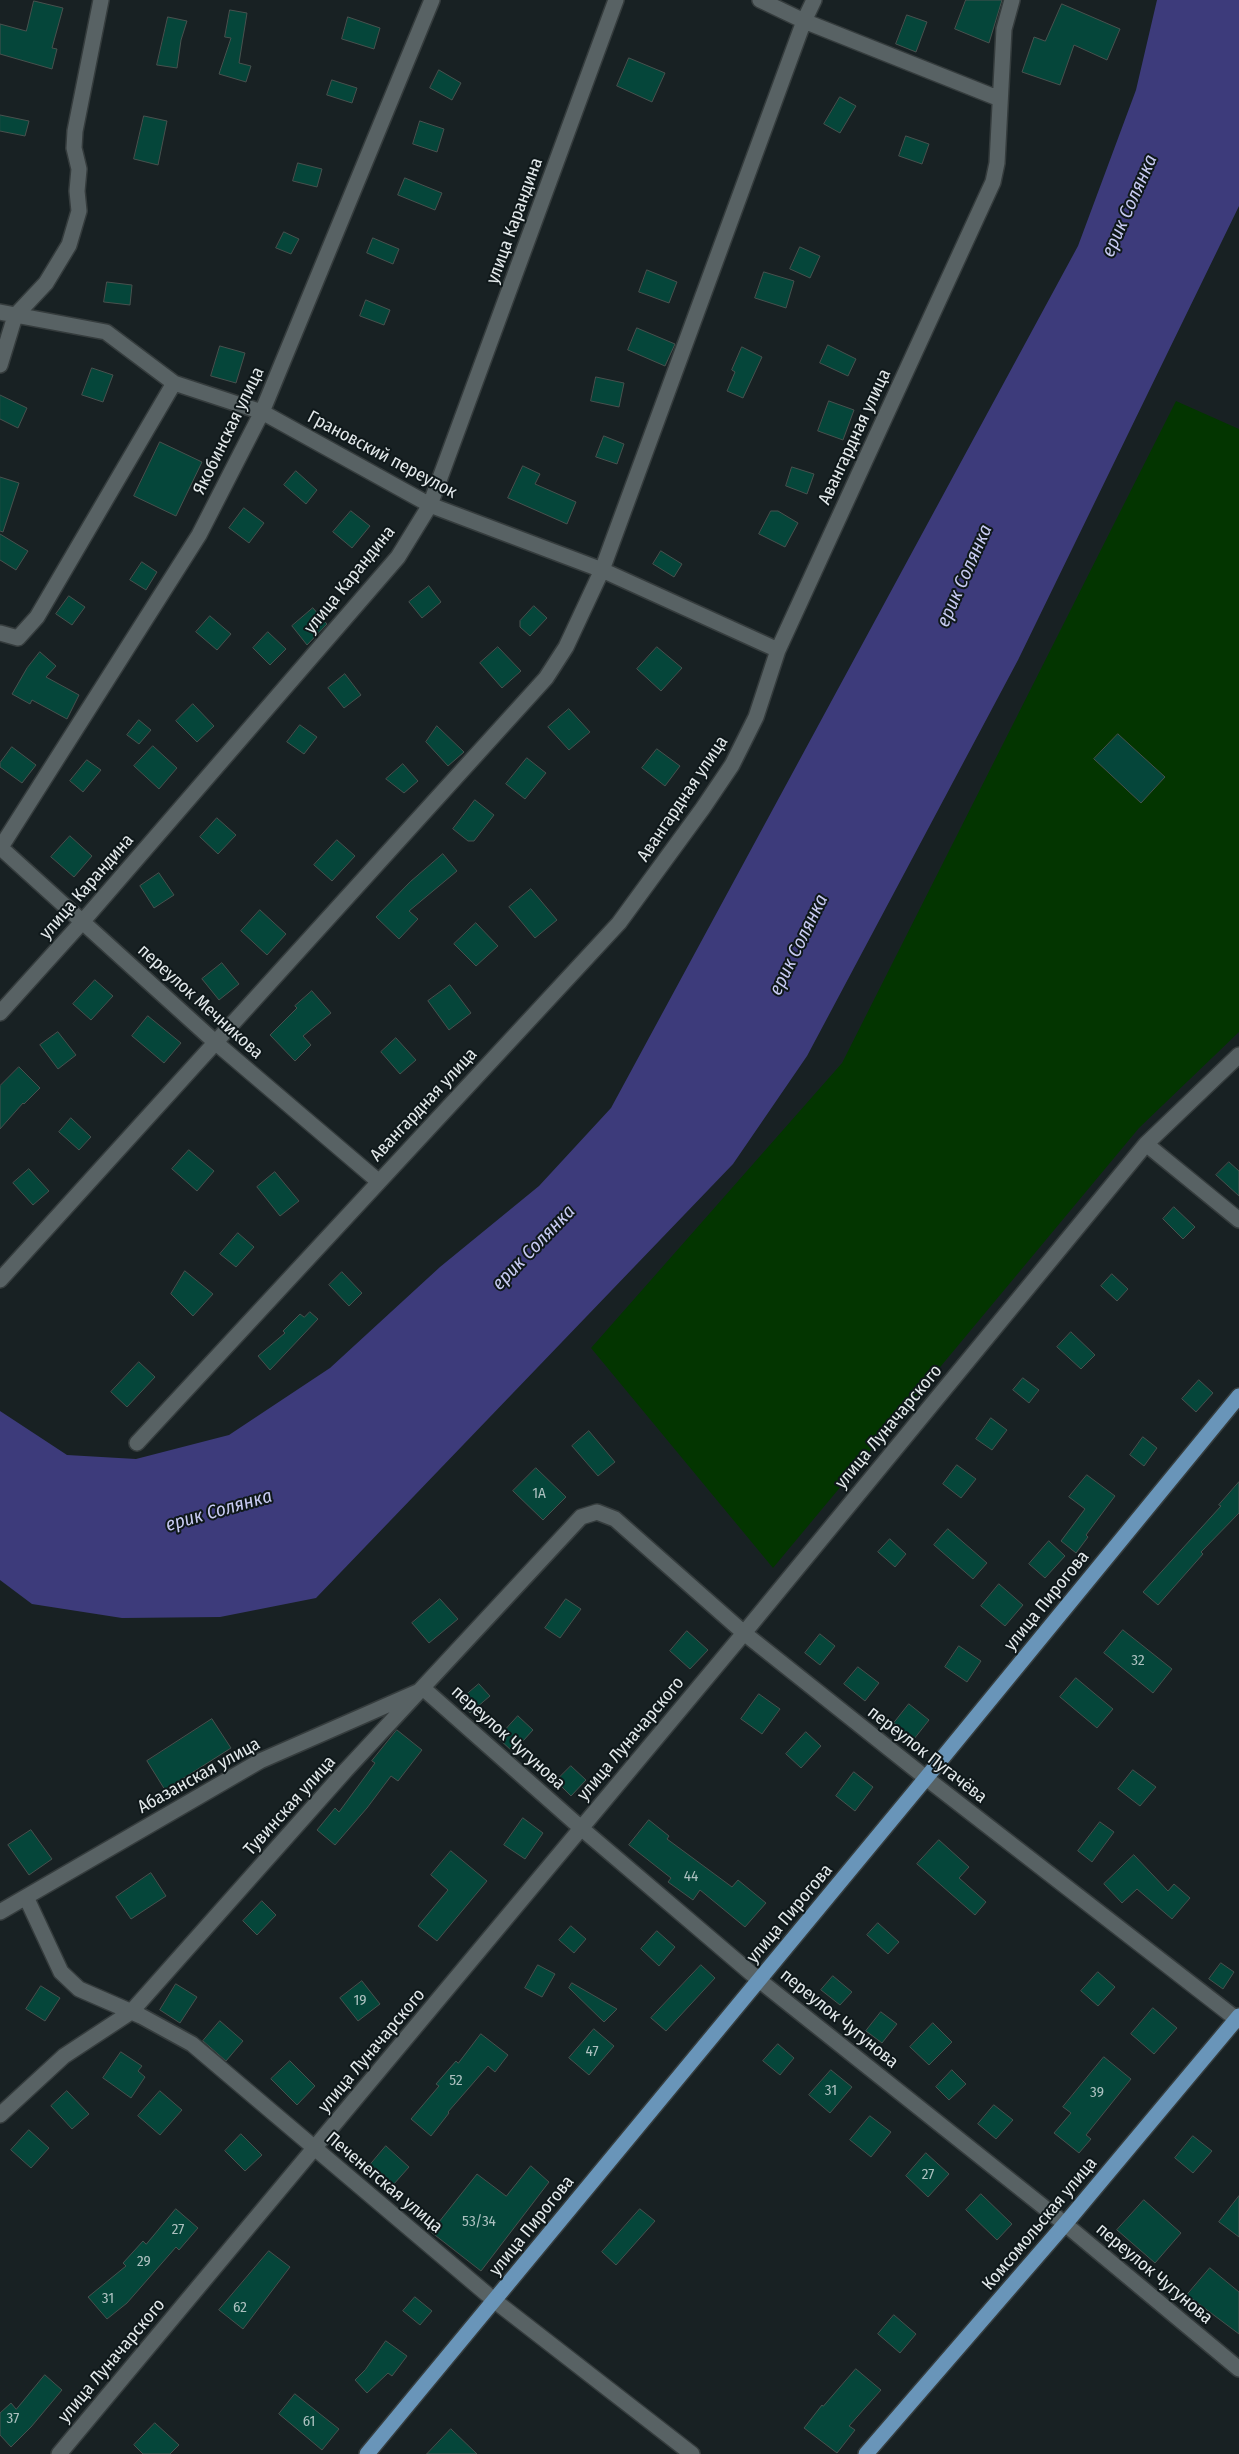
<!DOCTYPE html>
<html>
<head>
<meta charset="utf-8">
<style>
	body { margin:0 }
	canvas { display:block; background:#182123 }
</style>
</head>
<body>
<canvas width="1239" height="2454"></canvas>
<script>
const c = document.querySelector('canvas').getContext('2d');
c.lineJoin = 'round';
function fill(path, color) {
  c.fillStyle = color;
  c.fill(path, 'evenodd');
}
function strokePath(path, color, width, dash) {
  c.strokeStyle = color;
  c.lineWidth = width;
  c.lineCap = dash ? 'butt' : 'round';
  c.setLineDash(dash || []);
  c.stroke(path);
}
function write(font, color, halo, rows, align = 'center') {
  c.font = font + ' "Fira Sans Condensed",sans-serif';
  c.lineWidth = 4;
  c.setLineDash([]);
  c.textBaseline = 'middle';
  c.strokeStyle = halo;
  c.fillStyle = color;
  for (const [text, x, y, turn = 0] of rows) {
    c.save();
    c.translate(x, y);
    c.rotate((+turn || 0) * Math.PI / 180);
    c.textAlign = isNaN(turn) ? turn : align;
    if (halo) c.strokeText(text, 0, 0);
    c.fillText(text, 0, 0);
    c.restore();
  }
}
const green = new Path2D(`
	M1176,401l63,28v603l-100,96 -366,440 -182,-220 251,-285z`);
const water = new Path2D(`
	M1157,0h82v206l-221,454 -211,396 -74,108 -417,434 -96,19 -98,1 -90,-14 -32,-24v-169l67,44 69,4 93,-24 101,-67 110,-101 99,-81 72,-78 467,-862 58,-156z`);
const building = new Path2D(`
	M966,0h36l-13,43 -34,-14z
	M34,1l29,7 -11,40 5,1 -5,20 -52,-15v-30l26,7z
	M1062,4l58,25 -13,31 -33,-15 -14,40 -38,-13 12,-35 11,4z
	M230,10l17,3 -8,50 12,3 -5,16 -27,-8 12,-36 -6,-1z
	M907,15l20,7 -11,30 -20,-8z
	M168,17l19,4 -6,19 -4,28 -20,-3z
	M348,17l32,11 -6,21 -32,-10z
	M629,58l36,15 -13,29 -35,-16z
	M439,70l22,13 -9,17 -22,-12z
	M332,80l25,8 -5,15 -25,-8z
	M840,97l16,9 -16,27 -16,-9z
	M0,115l29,6 -4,15 -25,-5z
	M144,116l23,5 -9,44 -24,-6z
	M420,121l24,8 -7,23 -24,-8z
	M906,136l23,8 -7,20 -23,-8z
	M298,163l24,6 -5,18 -24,-6z
	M405,178l37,15 -7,17 -37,-15z
	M284,232l15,7 -8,15 -15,-6z
	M373,238l26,11 -6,15 -26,-11z
	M800,247l20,9 -10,22 -20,-9z
	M647,270l30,12 -8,21 -30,-11z
	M764,272l30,9 -8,27 -31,-10z
	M107,282l25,3 -2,20 -26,-3z
	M366,300l24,10 -6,15 -24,-9z
	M637,328l38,16 -10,22 -37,-16z
	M828,345l28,14 -8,17 -28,-13z
	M220,346l25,7 -9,30 -25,-7z
	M742,347l20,10 -19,41 -16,-7 8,-19 -3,-2z
	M92,368l21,7 -10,27 -21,-7z
	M596,377l28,6 -5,24 -28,-6z
	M0,395l27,13 -9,20 -18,-9z
	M829,401l25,9 -11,30 -25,-9z
	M604,436l20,8 -7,20 -21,-7z
	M160,442l42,20 -26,54 -42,-20z
	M523,466l17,8 -5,10 41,18 -9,22 -59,-26z
	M792,467l22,7 -7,20 -21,-8z
	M296,471l21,19 -11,14 -22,-19z
	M0,477l19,6 -16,49 -3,-1z
	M244,508l20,15 -15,20 -20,-15z
	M351,511l19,15 -18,22 -19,-16z
	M771,511h7l20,12 -13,24 -26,-13z
	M0,534l28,17 -12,19 -16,-10z
	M661,551l21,13 -8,13 -21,-13z
	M142,562l15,10 -11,18 -16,-10z
	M429,586l12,16 -19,16 -13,-16z
	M69,596l16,11 -13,18 -16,-11z
	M534,606l13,12 -17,18 -10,-9v-6z
	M313,608l14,16 -20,21 -15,-19z
	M210,616l21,18 -14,16 -21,-18z
	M268,632l18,17 -16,16 -17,-17z
	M498,647l23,24 -19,17 -22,-25z
	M657,647l25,21 -21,23 -24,-22z
	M40,652l16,14 -10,11 33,18 -12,24 -35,-19 -2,4 -18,-10 15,-26z
	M345,674l16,21 -17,13 -16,-20z
	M193,704l21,22 -17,16 -21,-21z
	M569,709l21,23 -21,18 -21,-23z
	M139,720l12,10 -12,14 -12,-9z
	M300,725l17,12 -13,17 -17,-12z
	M437,726l27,26 -16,14 -22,-24z
	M1118,734l47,43 -24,26 -47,-44z
	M153,746l24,22 -18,21 -25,-23z
	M12,747l24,18 -14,18 -22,-16v-4z
	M657,749l23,17 -15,20 -23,-18z
	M527,758l19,15 -21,26 -19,-15z
	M87,760l14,10 -18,22 -13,-11z
	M403,764l15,17 -14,12 -18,-14z
	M475,800l19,15 -20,26h-6l-15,-12z
	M217,818l19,17 -18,19 -18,-17z
	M70,836l22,20 -18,21 -23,-20z
	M337,840l18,16 -23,25 -18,-16z
	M443,854l14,17 -48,40 9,8 -19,20 -23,-22 34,-35z
	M159,873l15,22 -20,13 -14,-22z
	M531,889l26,31 -22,18 -26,-31z
	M260,910l26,24 -19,21 -26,-24z
	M476,923l22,23 -22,20 -22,-22z
	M222,963l17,21 -20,16 -17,-21z
	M95,980l18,16 -22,24 -18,-16z
	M450,985l21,28 -22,17 -21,-29z
	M312,991l19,22 -28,23 8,9 -16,16 -25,-26 27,-27 -2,-2z
	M148,1016l33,27 -17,20 -32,-27z
	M58,1032l18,23 -18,14 -18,-24z
	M396,1038l20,22 -16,14 -19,-22z
	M19,1067l21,21 -16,16 -1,-1 -23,26v-43z
	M71,1118l20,19 -12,13 -20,-18z
	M189,1150l25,21 -17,20 -25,-22z
	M1229,1162l10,9v25l-23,-21z
	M29,1169l20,22 -16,14 -20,-22z
	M275,1172l24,29 -19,15 -23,-29z
	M1174,1207l21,20 -12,12 -20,-20z
	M238,1233l16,14 -18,20 -16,-13z
	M185,1271l28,23 -20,22 -22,-22z
	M342,1272l20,21 -13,13 -20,-21z
	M1112,1274l16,15 -11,12 -16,-15z
	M310,1312l8,7 -48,51 -12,-14 27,-23 -2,-2 17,-17 4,3z
	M1071,1332l24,23 -14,14 -24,-22z
	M139,1362l16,15 -28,30 -16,-15z
	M1023,1378l16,12 -10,13 -16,-13z
	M1199,1380l14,13 -17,19 -14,-13z
	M991,1418l16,12 -15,20 -16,-11z
	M589,1431l26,31 -17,14 -26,-30z
	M1143,1437l14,11 -13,18 -14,-11z
	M957,1465l19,14 -15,19 -18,-14z
	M536,1468l30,29 -23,23 -30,-29z
	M1087,1475l28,21 -29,39 2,2 -12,16 -15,-12 24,-32 -16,-12z
	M1239,1482v31l-38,39 2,2 -45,51 -15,-13 78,-86 -2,-1z
	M948,1529l39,34 -14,16 -39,-34z
	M890,1539l16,15 -11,13 -17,-15z
	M1049,1541l16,15 -20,22 -16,-14z
	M999,1584l24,21 -18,21 -24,-20z
	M440,1599l18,20 -29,24 -17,-20z
	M566,1599l15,10 -21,29 -15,-10z
	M1123,1630l49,39 -19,24 -49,-40z
	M687,1631l21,19 -18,19 -20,-18z
	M820,1634l15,12 -15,19 -15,-12z
	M959,1646l22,15 -14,21 -22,-15z
	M858,1667l21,16 -14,18 -21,-17z
	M1076,1678l37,31 -16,19 -37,-31z
	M479,1684l11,12 -20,17 -11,-12z
	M759,1694l21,15 -18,25 -21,-15z
	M909,1704l20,16 -15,19 -20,-16z
	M518,1716l15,14 -20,22 -15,-14z
	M212,1719l19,29 -66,42 -18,-29z
	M397,1730l25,20 -24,31 -7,-5 -24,32 -32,37 -18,-15 18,-22 4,4 36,-49 -3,-2z
	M806,1732l15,14 -20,22 -15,-14z
	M571,1766l15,14 -15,16 -15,-15z
	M1133,1770l23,17 -16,19 -22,-17z
	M854,1772l19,15 -18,24 -19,-15z
	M523,1818l20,15 -18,26 -21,-14z
	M649,1820l20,16 -2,3 65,48 6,-7 28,23 -21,24 -45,-37 -7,10 -25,-18 3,-4 -42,-33z
	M1100,1822l14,10 -22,30 -14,-11z
	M31,1830l21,29 -23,16 -21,-30z
	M939,1840l30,27 -10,11 27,24 -11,13 -58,-51z
	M451,1851l36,30 -50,60 -19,-15 30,-36 -17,-15z
	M1134,1855l34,36 6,-7 16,14 -18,21 -35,-30 -15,14 -18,-19z
	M151,1873l15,23 -35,23 -15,-22z
	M262,1901l14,14 -19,20 -14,-14z
	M878,1923l21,19 -11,12 -21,-19z
	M571,1926l15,13 -12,14 -15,-13z
	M657,1931l18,16 -16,19 -18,-17z
	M1221,1963l13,9 -11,17 -14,-10z
	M538,1965l17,9 -13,23 -17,-9z
	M701,1965l14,13 -49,53 -15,-13z
	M1098,1972l17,15 -17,19 -17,-15z
	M833,1976l19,16 -12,13 -19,-15z
	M362,1981l18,23 -22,17 -18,-23z
	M572,1983l45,26 -13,13 -35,-34z
	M176,1984l21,13 -17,26 -20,-13z
	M41,1986l19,12 -15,23 -19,-12z
	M1153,2008l24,20 -23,26 -23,-20z
	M881,2012l16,12 -15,19 -16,-12z
	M220,2021l23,20 -17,20 -23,-20z
	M933,2023l19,19 -23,23 -19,-18z
	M594,2029l20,17 -25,29 -20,-17z
	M481,2034l27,21 -13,17 -7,-6 -40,46 1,1 -18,23 -20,-17 28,-33 -3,-2 20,-23 2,2z
	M778,2044l16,14 -14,17 -17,-14z
	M121,2052l21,14 -4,5 7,6 -14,21 -28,-20z
	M1104,2057l27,22 -45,56 5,4 -12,14 -25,-20 17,-20 -8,-6z
	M290,2061l25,25 -18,19 -26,-26z
	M831,2070l21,17 -22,26 -21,-18z
	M952,2070l14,14 -17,16 -13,-13z
	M67,2091l22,23 -17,15 -21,-23z
	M160,2091l22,19 -22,25 -22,-19z
	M994,2105l19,15 -17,19 -18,-15z
	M870,2116l21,16 -20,25 -21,-17z
	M29,2130l20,18 -18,20 -20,-18z
	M241,2134l21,21 -17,16 -20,-20z
	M1193,2136l19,15 -19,22 -18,-15z
	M386,2146l23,21 -16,18 -23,-20z
	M926,2153l23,21 -21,23 -22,-21z
	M531,2166l18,16 -68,89 -50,-39 46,-58 29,22z
	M981,2194l31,30 -15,16 -31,-30z
	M1239,2196v41l-20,-15z
	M1144,2200l37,33 -26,30 -38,-33z
	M176,2209l22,19 -19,22 -3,-3 -49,56 -20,16 -19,-22 38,-31 -3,-3 20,-22 3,3z
	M640,2209l15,12 -39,44 -14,-13z
	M269,2251l21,16 -47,62 -24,-19z
	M1210,2268l29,24v42l-52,-39z
	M415,2297l17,14 -12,14 -17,-14z
	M894,2315l22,19 -16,19 -22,-19z
	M386,2341l21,15 -15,20 -4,-3 -21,20 -12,-13 10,-10z
	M856,2369l25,21 -32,36 6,4 -18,23 -33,-25 18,-23 1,1z
	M45,2375l17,15 -31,37 -20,20 -11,-12v-22l11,-10 5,6z
	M295,2394l44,35 -17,21 -43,-36z
	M155,2423l24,22 -9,9h-27l-9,-9z
	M451,2429l26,25h-50z`);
const minor = new Path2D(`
	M760,0l44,21 196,78
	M0,312l106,20 68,51 88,29 168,93 172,65 176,80
	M0,365l15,-49 31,-33 23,-38 10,-34 -2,-20 2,-22 -5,-21 1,-17 26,-131
	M0,633l18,5 19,-21 137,-234
	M0,847l215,195 163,139
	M1,847l198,-312 63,-123 170,-412
	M0,1013l83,-92 315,-364 32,-52 186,-505
	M1146,1144l93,76
	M0,1280l546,-602 20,-31 36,-77 202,-549 10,-21
	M137,1443l482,-520 84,-115 29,-43 24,-48 22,-67 215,-468 4,-19 7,-134 8,-29
	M26,1897l35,75 18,17 62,27 51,28 303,257 197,153
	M0,1912l260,-151 164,-72 157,139 178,152 306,244 174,145
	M0,2115l64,-59 67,-44 215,-242 235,-253 16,-5 18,7 129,114 182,145 313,243
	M59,2454l685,-821 402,-489 93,-89`);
const major = new Path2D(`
	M367,2454l559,-676 313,-382
	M866,2454l199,-230 174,-208`);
const numberNames = [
	["1А",539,1494],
	["32",1138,1661],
	["44",691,1877],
	["19",360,2001],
	["47",592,2052],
	["52",456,2081],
	["31",831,2091],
	["39",1097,2093],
	["27",928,2175],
	["53/34",479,2222],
	["27",178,2230],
	["29",144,2262],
	["31",108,2299],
	["62",240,2308],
	["37",13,2419],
	["61",309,2422]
];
const streetNames = [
	["улица Карандина",515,221,-70],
	["Якобинская улица",229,431,-64],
	["Авангардная улица",855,437,-65],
	["Грановский переулок",382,455,28],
	["улица Карандина",350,580,-51],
	["Авангардная улица",683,799,-56],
	["улица Карандина",87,887,-49],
	["переулок Мечникова",200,1002,42],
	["Авангардная улица",424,1105,-47],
	["улица Луначарского",889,1427,-50],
	["улица Пирогова",1047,1601,-51],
	["переулок Чугунова",508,1738,42],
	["улица Луначарского",631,1739,-50],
	["переулок Пугачёва",927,1755,38],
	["Абазанская улица",199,1776,-29],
	["Тувинская улица",290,1806,-48],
	["улица Пирогова",790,1914,-50],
	["переулок Чугунова",839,2019,39],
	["улица Луначарского",372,2051,-50],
	["Печенегская улица",384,2183,40],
	["Комсомольская улица",1040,2224,-50],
	["улица Пирогова",532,2226,-51],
	["переулок Чугунова",1154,2274,40],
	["улица Луначарского",112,2361,-50]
];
const waterNames = [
	["ерик Солянка",1130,206,-66],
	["ерик Солянка",965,576,-66],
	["ерик Солянка",799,945,-64],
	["ерик Солянка",534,1248,-46],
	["ерик Солянка",219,1511,-16]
];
fill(green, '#033500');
fill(water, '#3d3b7b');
fill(building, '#05463a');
strokePath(building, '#47514e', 1);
strokePath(minor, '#353c3d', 18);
strokePath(major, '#353c3d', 18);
strokePath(minor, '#586264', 15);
strokePath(major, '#6995b9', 15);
write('15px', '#acc0bf', null, numberNames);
write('18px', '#e3e9eb', '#0f181a', streetNames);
write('italic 19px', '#c8cbf2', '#0f181a', waterNames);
</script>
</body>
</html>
